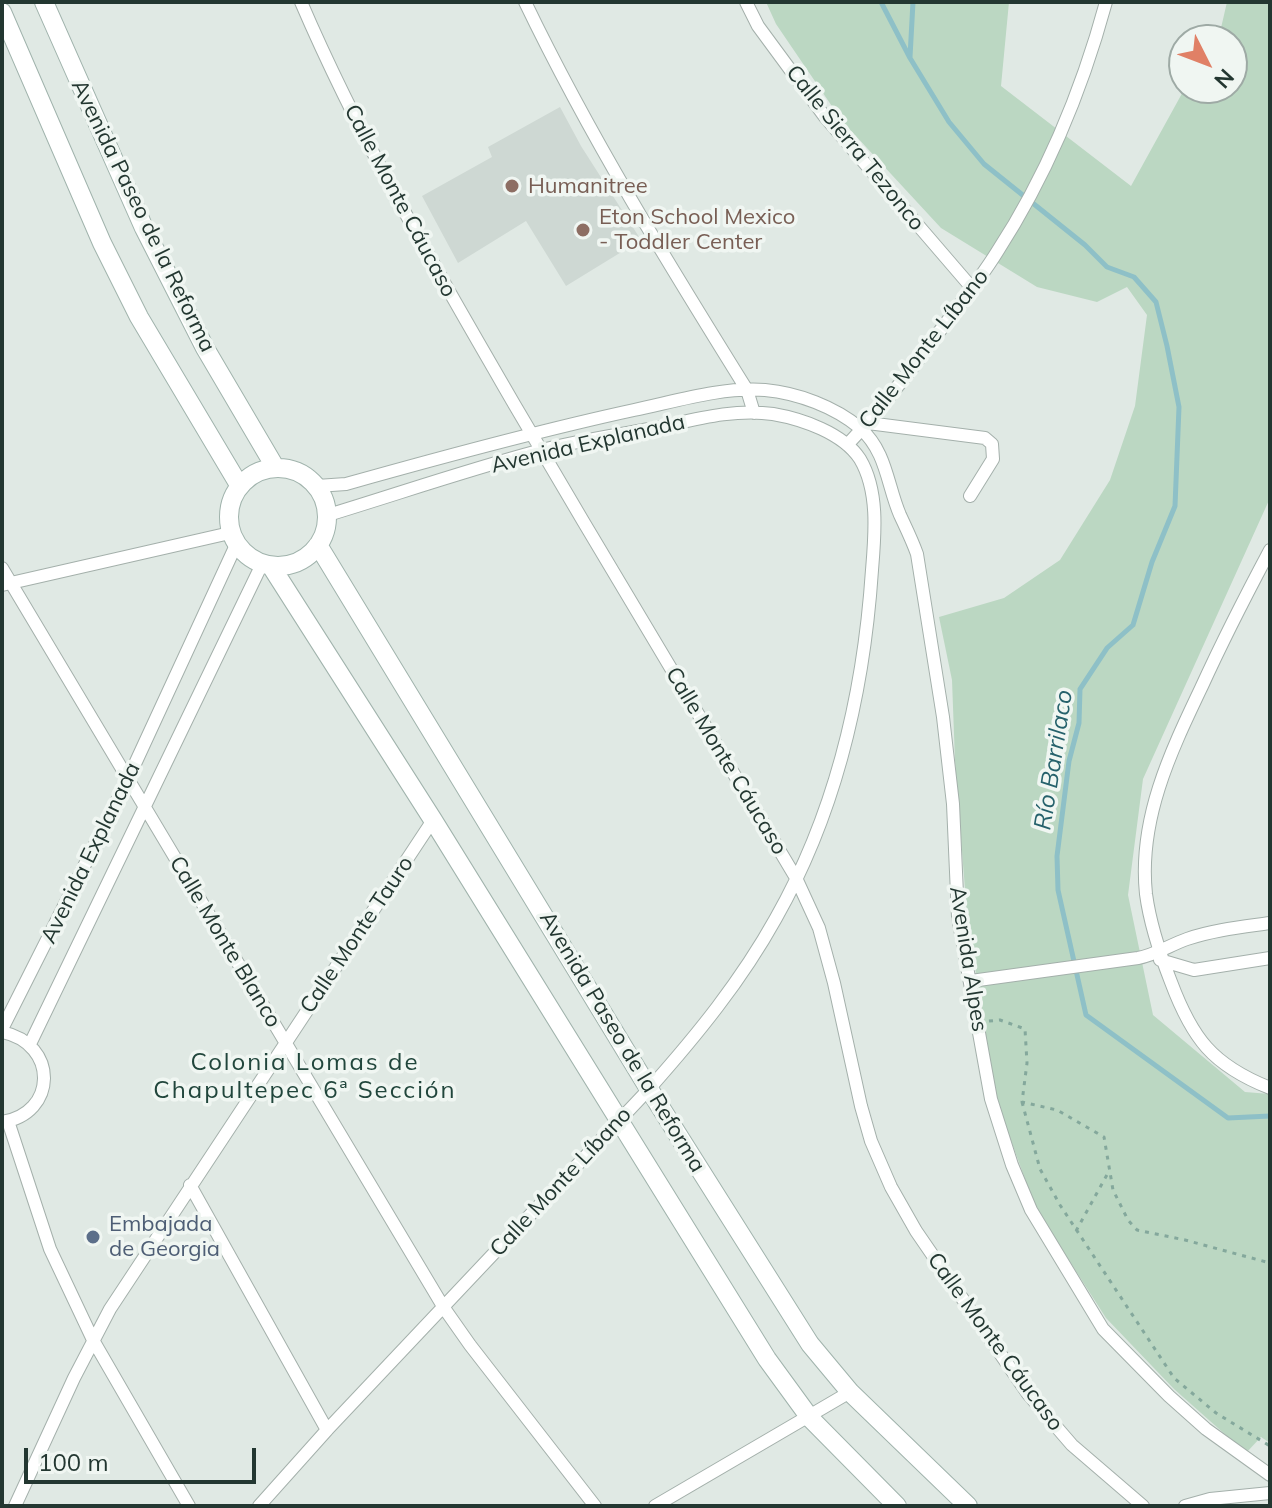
<!DOCTYPE html>
<html>
<head>
<meta charset="utf-8">
<style>
	body { margin:0 }
	#map { position:relative; width:1272px; height:1508px; overflow:hidden; background:#e0e9e4; font-family:Mulish,sans-serif }
	canvas { display:block }
	.frame { position:absolute; inset:0; border:4px solid #233731; pointer-events:none }
	.north { position:absolute; left:1168px; top:24px; width:80px; height:80px; box-sizing:border-box; background:#f0f6f2; border:2px solid #9eaaa5; border-radius:50%; rotate:132deg; font-size:22px; font-weight:700; line-height:32px; text-align:center; color:#233731 }
	.north::after { content:''; display:block; margin:auto; width:28px; height:36px; background:#e08066; clip-path:polygon(50% 0,100% 100%,50% 72%,0 100%) }
	.scale { position:absolute; left:24px; top:1448px; width:232px; height:36px; box-sizing:border-box; border:4px solid #233731; border-top:0; padding-left:10px; font-size:24px; line-height:28px; white-space:nowrap; color:#233731; -webkit-text-stroke:6px #f0f6f2; paint-order:stroke }
</style>
</head>
<body>
<div id="map">
<canvas width="1272" height="1508"></canvas>
<div class="frame"></div>
<div class="north">N</div>
<div class="scale">100 m</div>
</div>
<script>
const c = document.querySelector('canvas').getContext('2d');
c.lineJoin = 'round';
function fill(path, color) {
  c.fillStyle = color;
  c.fill(path, 'evenodd');
}
function strokePath(path, color, width, dash) {
  c.strokeStyle = color;
  c.lineWidth = width;
  c.lineCap = dash ? 'butt' : 'round';
  c.setLineDash(dash || []);
  c.stroke(path);
}
function write(font, color, halo, rows, align = 'center') {
  c.font = font + ' Mulish,sans-serif';
  c.lineWidth = 7;
  c.setLineDash([]);
  c.textBaseline = 'middle';
  c.strokeStyle = halo;
  c.fillStyle = color;
  for (const [text, x, y, turn = 0] of rows) {
    c.save();
    c.translate(x, y);
    c.rotate((+turn || 0) * Math.PI / 180);
    c.textAlign = isNaN(turn) ? turn : align;
    if (halo) c.strokeText(text, 0, 0);
    c.fillText(text, 0, 0);
    c.restore();
  }
}
const built = new Path2D(`
	M560,107l21,39 60,94 -75,46 -40,-65 -68,42 -36,-67 70,-39 -4,-10z`);
const green = new Path2D(`
	M766,2h243l-8,84 130,100 54,-98h47v-48h-18l7,-12 6,-26h43v496l-127,281 -15,116 25,120 92,77 25,2v349l-9,-6 -15,16 -72,-64 -68,-71 -70,-109 -41,-112 -28,-182 -12,-154 -3,-81 -13,-63 65,-19 56,-38 50,-80 25,-74 12,-91 -20,-28 -30,15 -60,-15 -96,-59 -99,-107 -66,-97z`);
const stream = new Path2D(`
	M881,2l29,56 39,64 35,42 101,81 22,22 27,10 22,25 11,44 12,61 -4,99 -23,56 -19,63 -26,23 -27,41 -1,34 -10,38 -12,95 1,34 28,125 142,103 42,-2
	M910,57l3,-55`);
const path = new Path2D(`
	M989,1021l11,-1 25,9 2,34 -5,39 35,8 47,27 9,53 15,30 9,10 48,10 85,23
	M1022,1102l18,67 20,36 114,173 42,35 54,33
	M1076,1231l33,-60`);
const street = new Path2D(`
	M301,2c61,142 139,274 216,407 92,157 186,313 279,469l23,50 15,55 27,123 10,35 20,46 25,44 112,163 44,51 71,61
	M525,2c65,135 143,261 222,388l7,23
	M746,2l12,24 67,91 147,171
	M868,423l117,15 7,6 1,15 -23,37
	M848,444c32,-34 61,-71 88,-108 21,-28 43,-55 61,-84 50,-77 85,-162 109,-250
	M317,486l29,-2c96,-27 191,-53 288,-74 43,-9 87,-23 131,-20 33,3 70,17 95,38 27,24 27,57 40,87 6,13 12,25 17,39l26,163 10,87 5,113 33,182 21,66 19,45 72,119 66,67 37,33 64,46
	M1270,550c-24,45 -47,90 -68,136 -31,65 -64,133 -56,208 4,30 14,60 25,88 21,56 41,83 99,106
	M2,568l442,740 26,37 125,161
	M2,585l228,-52
	M1160,960l34,10 76,-12
	M971,981l167,-23c17,-3 32,-13 49,-19 26,-9 55,-12 83,-16
	M2,1029l126,-250 108,-234
	M2,1032c57,12 55,82 0,90
	M30,1044l232,-480
	M8,1121l42,128 43,91 96,166
	M190,1185l137,245
	M15,1506l59,-128 36,-69 323,-489
	M259,1506l68,-76 322,-341c48,-54 92,-108 127,-171 60,-106 88,-228 96,-348 3,-36 7,-79 -12,-111 -17,-26 -58,-40 -87,-45 -39,-6 -80,6 -118,14 -39,7 -79,13 -117,23 -71,19 -141,43 -210,64
	M655,1506l195,-114
	M1185,1506l25,-7 60,-6`);
const secondary = new Path2D(`
	M44,2l100,226 61,120 70,119
	M2,12l100,231 37,74 100,168
	M229 517a49 49 0 1 1 98 0a49 49 0 1 1-98 0Z
	M318,545l331,544 161,255 40,48 118,114
	M271,566l162,254 334,539 43,59 87,88`);
const markers = [
	[512,186,8,"#8d6e63"],
	[583,230,8,"#8d6e63"],
	[93,1237,8,"#5c6f8a"]
];
const streetNames = [
	["Calle Sierra Tezonco",855,148,51],
	["Calle Monte Cáucaso",400,201,62],
	["Avenida Paseo de la Reforma",143,216,64],
	["Calle Monte Líbano",924,349,-52],
	["Avenida Explanada",588,444,-13],
	["Calle Monte Cáucaso",726,761,59],
	["Avenida Explanada",91,853,-64],
	["Calle Monte Tauro",357,935,-56],
	["Calle Monte Blanco",225,942,59],
	["Avenida Alpes",968,959,81],
	["Avenida Paseo de la Reforma",622,1042,59],
	["Calle Monte Líbano",561,1182,-47],
	["Calle Monte Cáucaso",995,1342,54]
];
const educationNames = [
	["Humanitree",528,186],
	["Eton School Mexico",599,217],
	["- Toddler Center",599,242]
];
const serviceNames = [
	["Embajada",109,1224],
	["de Georgia",109,1249]
];
const waterNames = [
	["Río Barrilaco",1054,760,-81]
];
const neighbourhoodNames = [
	["Colonia Lomas de",305,1063],
	["Chapultepec 6ª Sección",305,1091]
];
fill(built, '#ced8d3');
fill(green, '#bbd7c2');
strokePath(stream, '#8ec0c7', 5);
strokePath(street, '#a4b0ab', 14);
strokePath(secondary, '#a0b3ac', 20);
strokePath(path, '#84a89c', 3, [4, 6]);
strokePath(street, '#fff', 12);
strokePath(secondary, '#fff', 18);
for (const [x, y, r, color] of markers) {
  const dot = new Path2D();
  dot.arc(x, y, r, 0, 2 * Math.PI);
  c.fillStyle = color;
  c.fill(dot);
  strokePath(dot, '#f0f6f2', 3);
}
write('22px', '#233731', '#f0f6f2', streetNames);
write('22px', '#785e54', '#f0f6f2', educationNames, 'left');
write('22px', '#4e5e75', '#f0f6f2', serviceNames, 'left');
write('italic 24px', '#25616b', '#f0f6f2', waterNames);
c.letterSpacing = '2px';
write('24px', '#21463c', '#f0f6f2', neighbourhoodNames);
c.letterSpacing = '0px';
</script>
</body>
</html>
